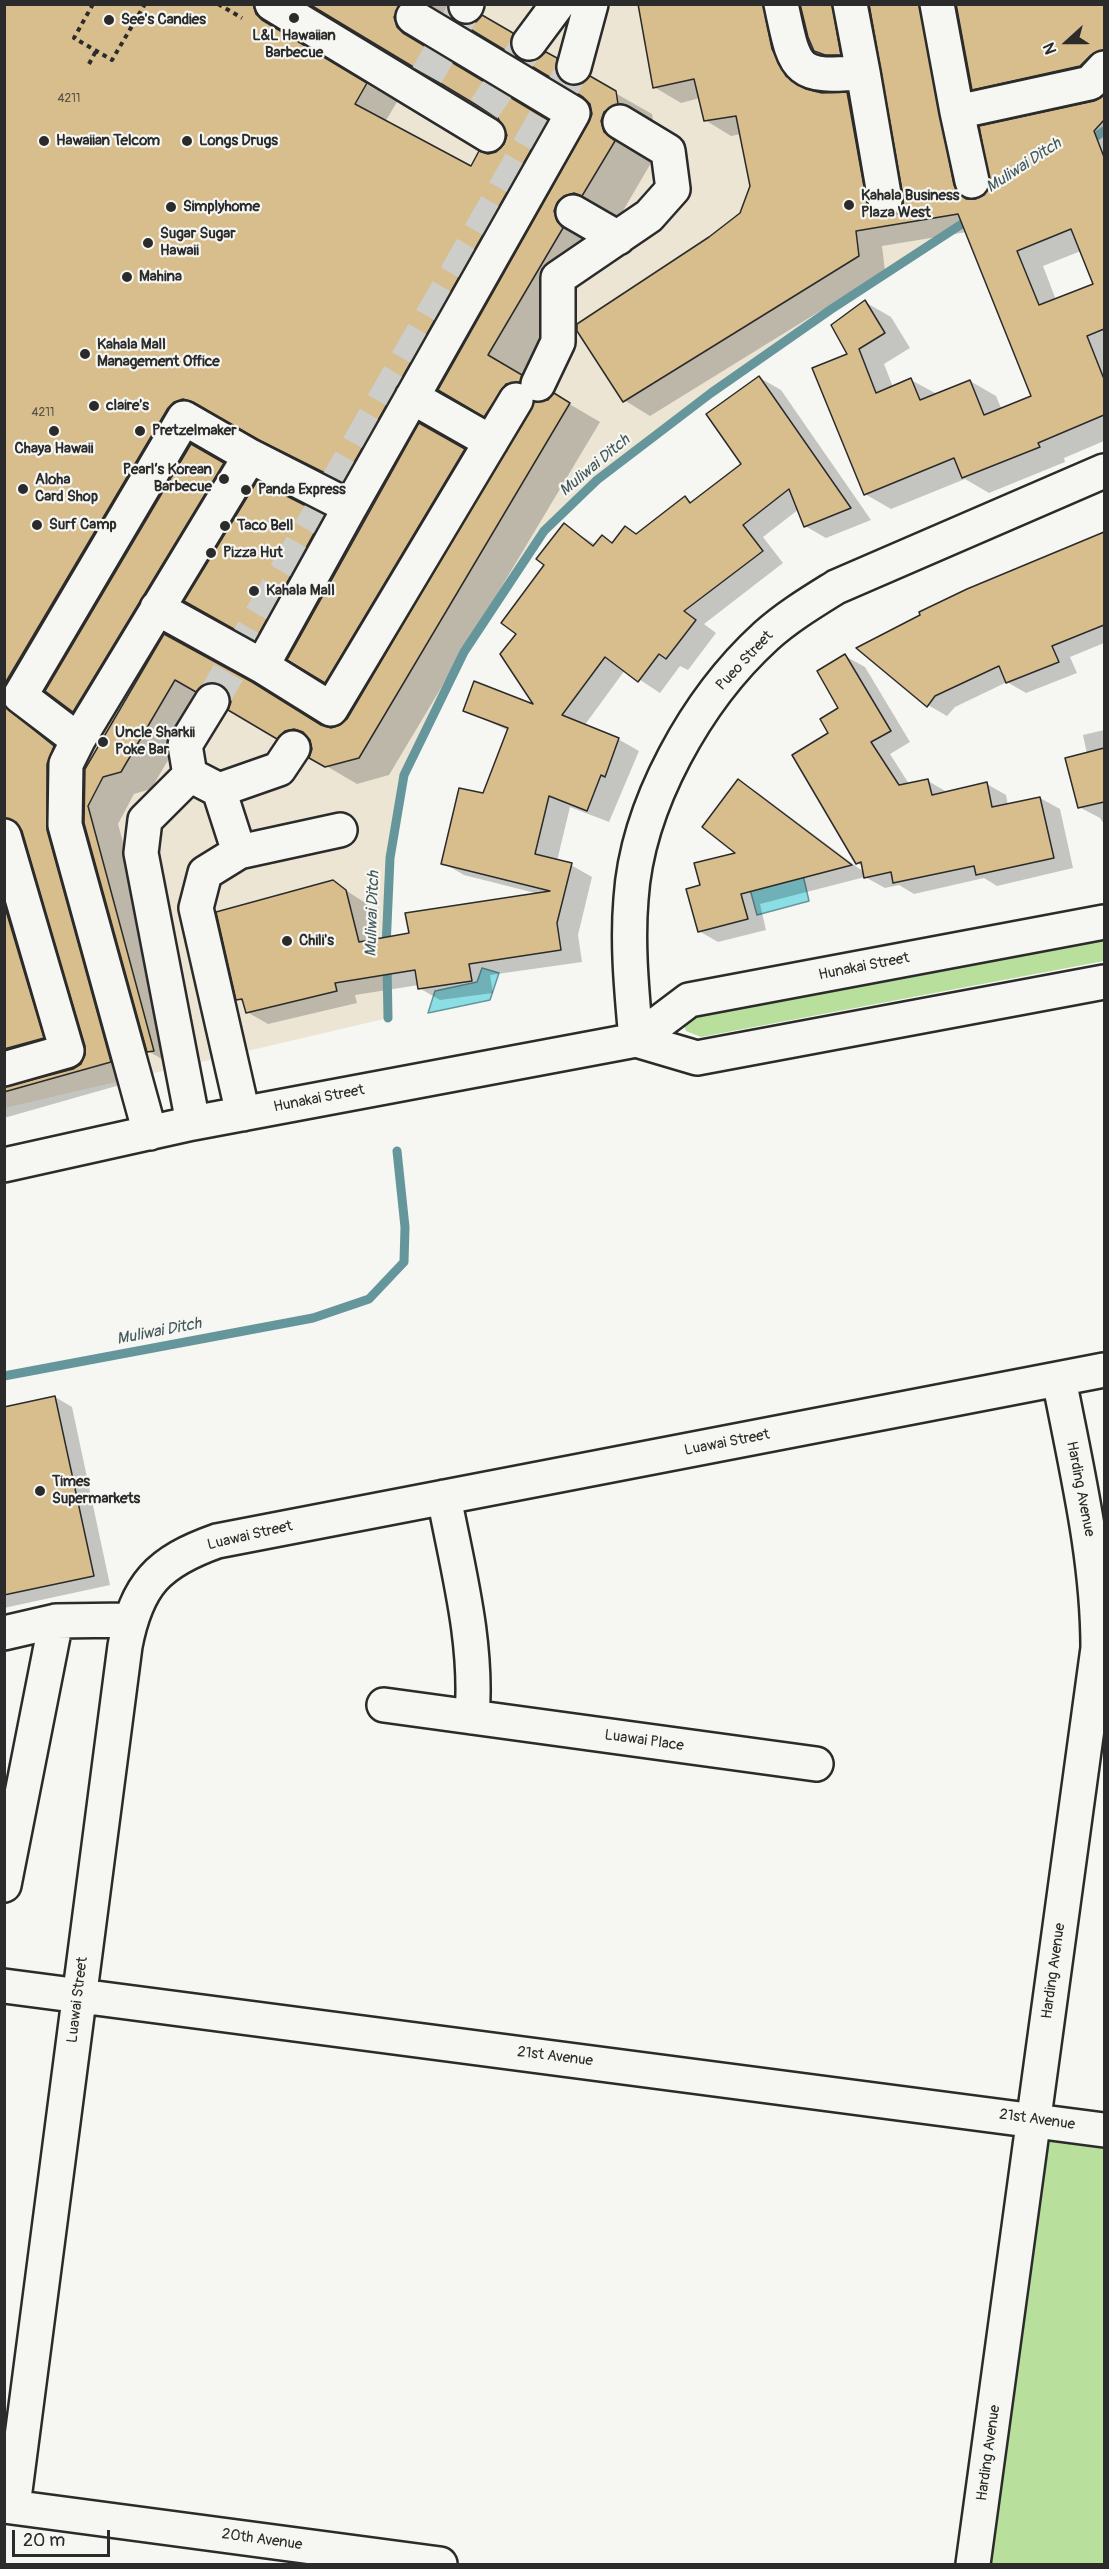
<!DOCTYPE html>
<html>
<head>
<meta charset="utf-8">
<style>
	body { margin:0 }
	#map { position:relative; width:1109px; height:2569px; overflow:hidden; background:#f6f6f2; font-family:Pangolin,sans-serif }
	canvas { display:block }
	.frame { position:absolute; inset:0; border:6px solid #2b2b2b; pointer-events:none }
	.north { position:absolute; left:1037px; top:12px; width:60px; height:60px; -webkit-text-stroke:4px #f6f6f2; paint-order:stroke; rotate:249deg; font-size:16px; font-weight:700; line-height:24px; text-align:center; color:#2b2b2b }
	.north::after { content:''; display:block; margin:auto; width:21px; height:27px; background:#2b2b2b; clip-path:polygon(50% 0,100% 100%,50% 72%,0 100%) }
	.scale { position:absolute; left:12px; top:2530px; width:98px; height:27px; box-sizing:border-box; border:3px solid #2b2b2b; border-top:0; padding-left:8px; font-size:18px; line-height:21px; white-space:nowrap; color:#2b2b2b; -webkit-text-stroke:4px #f6f6f2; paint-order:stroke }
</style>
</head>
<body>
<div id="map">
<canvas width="1109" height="2569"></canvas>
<div class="frame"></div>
<div class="north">N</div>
<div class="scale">20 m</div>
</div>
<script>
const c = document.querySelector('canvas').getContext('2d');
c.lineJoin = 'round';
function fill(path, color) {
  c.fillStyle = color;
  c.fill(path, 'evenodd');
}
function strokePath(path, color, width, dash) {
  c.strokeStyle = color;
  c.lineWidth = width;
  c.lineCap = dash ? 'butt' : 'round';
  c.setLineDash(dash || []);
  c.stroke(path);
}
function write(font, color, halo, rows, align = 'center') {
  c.font = font + ' Pangolin,sans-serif';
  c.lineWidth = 4.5;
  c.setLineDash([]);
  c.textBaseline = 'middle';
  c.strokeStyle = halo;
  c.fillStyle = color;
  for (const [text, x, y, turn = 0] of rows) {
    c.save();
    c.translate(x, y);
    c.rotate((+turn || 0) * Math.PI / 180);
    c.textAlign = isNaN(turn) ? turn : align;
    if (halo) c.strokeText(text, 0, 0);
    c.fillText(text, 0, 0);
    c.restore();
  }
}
const built = new Path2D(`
	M4,5h1100v126l-274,179 -119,83 -114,87 -53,51 -80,121 -60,123 -14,83 -4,72 2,88 -383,90z`);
const green = new Path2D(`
	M1104,936v25l-403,76 -15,-6 -3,-9 12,-9z
	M1050,2137l54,8v419h-114z`);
const water = new Path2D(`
	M803,875l6,26 -52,14 -7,-26z
	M482,968l17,5 -9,27 -62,13 7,-22 42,-9z`);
const shadow = new Path2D(`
	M4,4l359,78 34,20 -12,20 87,46 34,-23 2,-10 -9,-18 -187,-113h174l-8,17 4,-4 170,97 2,11 -16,19 3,10 10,9 -31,53 -9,-2 -10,3 -1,33 -75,128 75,44 -211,353 -32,9 -46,-27 1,-6 -4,4 -78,-45 2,-6 -5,4 -21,-12 -55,93 -17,5 -16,30 66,244 -5,1 -31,-18 -63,-229 1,-53 79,-133 160,91 6,2 10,-3 18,-25 -34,-19 95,-257 77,44 20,-35 -77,-44 151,-268 2,-10 -3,-9 -6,-7 -108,-65 -30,-16 -12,3 -10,18 3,10 7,7 143,86 -203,359 -83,-41 -65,-38 -11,-3 -10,3 -7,7 -164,279 50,59 -7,18v66l64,231 -137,39zM26,838l60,207 1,10 -5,10 -9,5 -57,17 5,-13 53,-19 -53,-214z
	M639,4h156l3,61 14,27 35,2 26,15 19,109 12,-10 1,-11 -34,-193h80l-7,19 35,176 125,-102v64l-5,6 5,-2v276l-40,17 1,4 -76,31 -24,-14 -74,30 -26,-15 -16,-140 16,-52 26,15 19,31 -26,16 9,23 18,-7 26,14 33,-13 26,15 6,14 31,-13 -66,-165 -85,14 3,25 -235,145 -26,-16 86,-162 31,-24 10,-27 -10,-53 -10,2 -26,-16 -5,-22 -19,5 -27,-16zM1081,251l18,32 -43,17 -13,-34z
	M802,4h62l-22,62 -26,-16z
	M956,4h148v77l-105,23 -26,-15z
	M760,378l21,12 90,130 -45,18 -21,-12 -6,-17 -36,28 20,26 -79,61 12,9 -28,37 -8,-4 -20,27 -35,-23 -41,56 34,13 21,12 -30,71 -39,-15 -13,54 14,4 21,12 -14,58 4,27 -92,13 3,18 -53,7 -21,-12v-3l-64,10 2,8 -89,21 -21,-12 -2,-9 -7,-4 95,-117 34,22 9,36 34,-6 129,-40 -75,-19 -21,-12 41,-68 25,-64 -44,-21 72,-3 -19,-74 46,-108 32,20 6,-8 11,6 13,-16 11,7 48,-36 8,5 50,-38z
	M191,446l61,34 -150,248 -28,-17 -27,-20z
	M258,483l96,51 -68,123 -70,-39z
	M1104,534v109l-34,14 7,16 -51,20 -19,-11 -52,25 -8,9 -19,-11 39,-114z
	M845,656l20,11 45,75 -20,12 19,30 19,-3 19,11 40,-8 19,11 2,10 32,-7 20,11 13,59 -76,18 -13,-8 -70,16 -15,-9 -14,3 -20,-11 -105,27 6,26 -48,12 -19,-11 3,-45 36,-33v-72l19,11 108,81 -2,-7 -6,-3 -27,-129 11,-25z
	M1104,730v94l-4,-6 -21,-11 8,-53 -4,-19z
	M55,1397l17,10 38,178 -106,23v-200z`);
const stream = new Path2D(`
	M1088,142l16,-11
	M386,947l4,-89 14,-83 60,-123 80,-121 53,-51 114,-87 119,-83 141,-92
	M387,964l1,54
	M4,1376l309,-58 56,-19 35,-37 1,-35 -8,-76`);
const building = new Path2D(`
	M4,4h249l3,10 6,6 105,63 -12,21 116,62 8,-15 9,3 8,-2 8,-8 3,-9 -9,-17 -189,-114h91l-6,13 3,10 6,6 145,87 -205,362 -84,-42 -66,-38 -10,-3 -9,3 -6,6 -164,277z
	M638,4h125l9,45 14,27 20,13 16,4 25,-1 20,111 4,9 8,6h10l8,-4 6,-8v-9l-34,-193h50l35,181 4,8 8,6h9l9,-4 6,-9 -11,-60 115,-25 10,-6v25l-10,11 10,26v172l-17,7 17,43v36l-66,28 2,4 -78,31 -8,-20 -90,37 -52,-127 35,-14 -16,-29 34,-25 20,33 -26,16 17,44 35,-15 9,22 50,-20 14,35 47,-19 -73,-182 -102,17 3,25 -236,146 -46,-71v-7l132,-87 31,-24 10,-27 -14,-70 -32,5 -10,-42 -41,9zM1071,229l22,55 -54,21 -22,-54z
	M800,4h32l9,51h-16l-11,-4 -6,-14z
	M956,4h148v46l-13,5 -11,11 -108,24z
	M482,15l31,18 -1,17 6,8 -58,-35 16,-1z
	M546,52l11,6 -1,14 4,8 9,5h10l11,-9 26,15 2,13 -14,8 -3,9 3,11 11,9 -33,55 -8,-3 -10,3 -7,7 -3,8 3,10 6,7 -75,127 34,20 -2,7 -14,2 -22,33 -46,-27 151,-268 3,-8 -2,-10 -7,-7 -65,-39 9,4 9,-2z
	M759,376l92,132 -47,19 -15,-38 -46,36 20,26 -79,60 12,9 -30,39 -7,-5 -21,28 -33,-25 -43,58 57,23 -14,39 -4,-2 -14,36 -38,-15 -14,58 37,9 -15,60 4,27 -92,14 3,17 -54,8 -3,-19 -80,13 2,8 -91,22 -4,-14 -6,1 -20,-88 117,-32 13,10 13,52 50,-9 -4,-20 145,-22 -109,-27 18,-76 24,5 25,-65 -45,-17 11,-30 59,23 -33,-50 16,-20 -15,-11 43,-58 -8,-6 28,-36 29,23 9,-11 10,8 13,-17 11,8 49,-38 5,7 51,-39 -35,-50z
	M554,393l16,10 -211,355 -34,9 -16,-9 3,-9 -2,-9 -7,-8 -9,-3 -9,2 -8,8 -49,-29 3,-8 -2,-9 -8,-8 -8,-3 -9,2 -8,8 -21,-12 -54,92 -18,5 -15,29 66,245 -7,1 -63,-229 1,-54 79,-135 88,48 69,43 10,3 9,-3 7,-6 187,-317 14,-2z
	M419,423l46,26 -140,234 -38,-23z
	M191,444l33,19 -151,249 -28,-21z
	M257,481l67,34 -69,126 -71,-40z
	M1104,532v93l-52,21 7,16 -53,21 -7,-17 -64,30 -8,11 -71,-59 64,-33 -1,-3 48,-23z
	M845,654l46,77 -20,11 28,43 29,-6 4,16 55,-13 5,25 48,-10 14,61 -78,17 -2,-9 -81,17 -2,-11 -27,6 -3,-16 -5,2 -64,-109 36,-22 -8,-14 18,-11 -21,-37z
	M4,706l50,40 -7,18v66l64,232 -107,30v-5l69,-18 8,-5 4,-9v-9l-63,-215 -6,-9 -12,-4z
	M1104,748v54l-26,6 -13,-50z
	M738,779l114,86 -111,29 7,25 -50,13 -12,-43 14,-4 -6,-22 41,-10 -33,-26z
	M4,904l40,134 -40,11z
	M55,1396l39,180 -90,19v-188z`);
const minorTunnel = new Path2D(`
	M427,75l39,-69
	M484,109l45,-66
	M212,701l362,-634`);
const path = new Path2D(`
	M93,4l-19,34 38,22 33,-56
	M218,4l24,14
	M89,64l7,-13`);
const minor = new Path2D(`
	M272,4l216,131
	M781,4c14,64 12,76 82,68l22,128
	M850,4l13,68
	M937,4l20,108 133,-29 14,-15
	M466,6l1,-2
	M529,43l29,-39
	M574,67l17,-63
	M957,112l15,69
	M573,212l45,26
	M538,384l20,-42v-64l91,-62 24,-27 -5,-38 -48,-29
	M412,397l79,45
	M250,456l100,51 223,-394 -160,-96
	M350,507l-88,159 69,43 185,-309
	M157,608l105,58
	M78,740l-58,-44 164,-278 66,38 -172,284 -12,24 -1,61 85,308
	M190,775l-45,45 -4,33 52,270
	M190,775l29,15 20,62 101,-22
	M190,775l-5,-30 27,-44
	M219,790l60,-21 14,-21
	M4,836l63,215 -63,18
	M239,852l-34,21 -9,35 47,206
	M636,1040c-4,-47 -9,-94 -5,-141 6,-94 66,-200 135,-263 21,-19 46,-34 70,-49l268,-116
	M636,1040l61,18 407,-76
	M4,1165l189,-42 443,-83 53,-40 415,-78
	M444,1497c14,73 34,146 28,220
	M4,1633l52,-12 74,-1
	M384,1705l432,59
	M4,1885l52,-264
	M4,1986l1100,144
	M4,2506l436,58
	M13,2506l112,-860c12,-62 33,-84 92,-105l887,-171
	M973,2564l125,-916c0,-91 -22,-180 -39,-269`);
const markers = [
	[294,18,6,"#2b2b2b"],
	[109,20,6,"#2b2b2b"],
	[44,141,6,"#2b2b2b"],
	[187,141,6,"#2b2b2b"],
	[849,205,6,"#2b2b2b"],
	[171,207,6,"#2b2b2b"],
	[148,243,6,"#2b2b2b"],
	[127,277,6,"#2b2b2b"],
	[85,354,6,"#2b2b2b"],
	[94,406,6,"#2b2b2b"],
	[54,431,6,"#2b2b2b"],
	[140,431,6,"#2b2b2b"],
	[224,479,6,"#2b2b2b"],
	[23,489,6,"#2b2b2b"],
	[246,490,6,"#2b2b2b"],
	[37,525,6,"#2b2b2b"],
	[225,526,6,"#2b2b2b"],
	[211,553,6,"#2b2b2b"],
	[254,591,6,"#2b2b2b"],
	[103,742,6,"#2b2b2b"],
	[287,941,6,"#2b2b2b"],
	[40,1491,6,"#2b2b2b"]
];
const numberNames = [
	["4211",69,99],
	["4211",43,413]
];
const poiNames = [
	["See's Candies",121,20],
	["L&L Hawaiian",294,36,"center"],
	["Barbecue",294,53,"center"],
	["Hawaiian Telcom",56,141],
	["Longs Drugs",199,141],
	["Kahala Business",861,196],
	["Plaza West",861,213],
	["Simplyhome",183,207],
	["Sugar Sugar",160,234],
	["Hawaii",160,251],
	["Mahina",139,277],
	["Kahala Mall",97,345],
	["Management Office",97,362],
	["claire's",106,406],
	["Pretzelmaker",152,431],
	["Chaya Hawaii",54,449,"center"],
	["Pearl’s Korean",212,470,"right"],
	["Barbecue",212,487,"right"],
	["Aloha",35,480],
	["Card Shop",35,497],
	["Panda Express",258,490],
	["Surf Camp",49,525],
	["Taco Bell",237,526],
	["Pizza Hut",223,553],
	["Kahala Mall",266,591],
	["Uncle Sharkii",115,733],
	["Poke Bar",115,750],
	["Chili's",299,941],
	["Times",52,1482],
	["Supermarkets",52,1499]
];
const streetNames = [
	["Pueo Street",745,661,-47],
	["Hunakai Street",864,967,-11],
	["Hunakai Street",319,1099,-11],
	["Luawai Street",727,1443,-11],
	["Harding Avenue",1080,1489,79],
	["Luawai Street",250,1536,-13],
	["Luawai Place",644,1741,8],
	["Harding Avenue",1054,1971,-82],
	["Luawai Street",78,2000,-83],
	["21st Avenue",555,2057,7],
	["21st Avenue",1037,2120,8],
	["Harding Avenue",989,2453,-82],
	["20th Avenue",262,2540,8]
];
const waterNames = [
	["Muliwai Ditch",1024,166,-33],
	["Muliwai Ditch",595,466,-40],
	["Muliwai Ditch",373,914,-88],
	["Muliwai Ditch",159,1332,-11]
];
fill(built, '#ede5d4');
fill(green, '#b8df9b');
fill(water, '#8cdee5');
strokePath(water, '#65969b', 1.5);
fill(shadow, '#0003');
strokePath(stream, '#65969b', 9);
fill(building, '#d8bd8d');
strokePath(building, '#2b2b2b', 1.5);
strokePath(minorTunnel, '#cdcdca', 33, [33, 16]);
strokePath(minor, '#2b2b2b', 38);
strokePath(path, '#2b2b2b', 4, [4.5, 4.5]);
strokePath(minor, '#f6f6f2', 33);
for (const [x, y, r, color] of markers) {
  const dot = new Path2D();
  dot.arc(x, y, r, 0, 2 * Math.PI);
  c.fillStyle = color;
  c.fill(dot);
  strokePath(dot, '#f6f6f2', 2);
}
write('12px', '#565044', null, numberNames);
write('bold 15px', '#2b2b2b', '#f6f6f2', poiNames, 'left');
write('15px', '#2b2b2b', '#f6f6f2', streetNames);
write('italic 16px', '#43585a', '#f6f6f2', waterNames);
</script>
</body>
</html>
